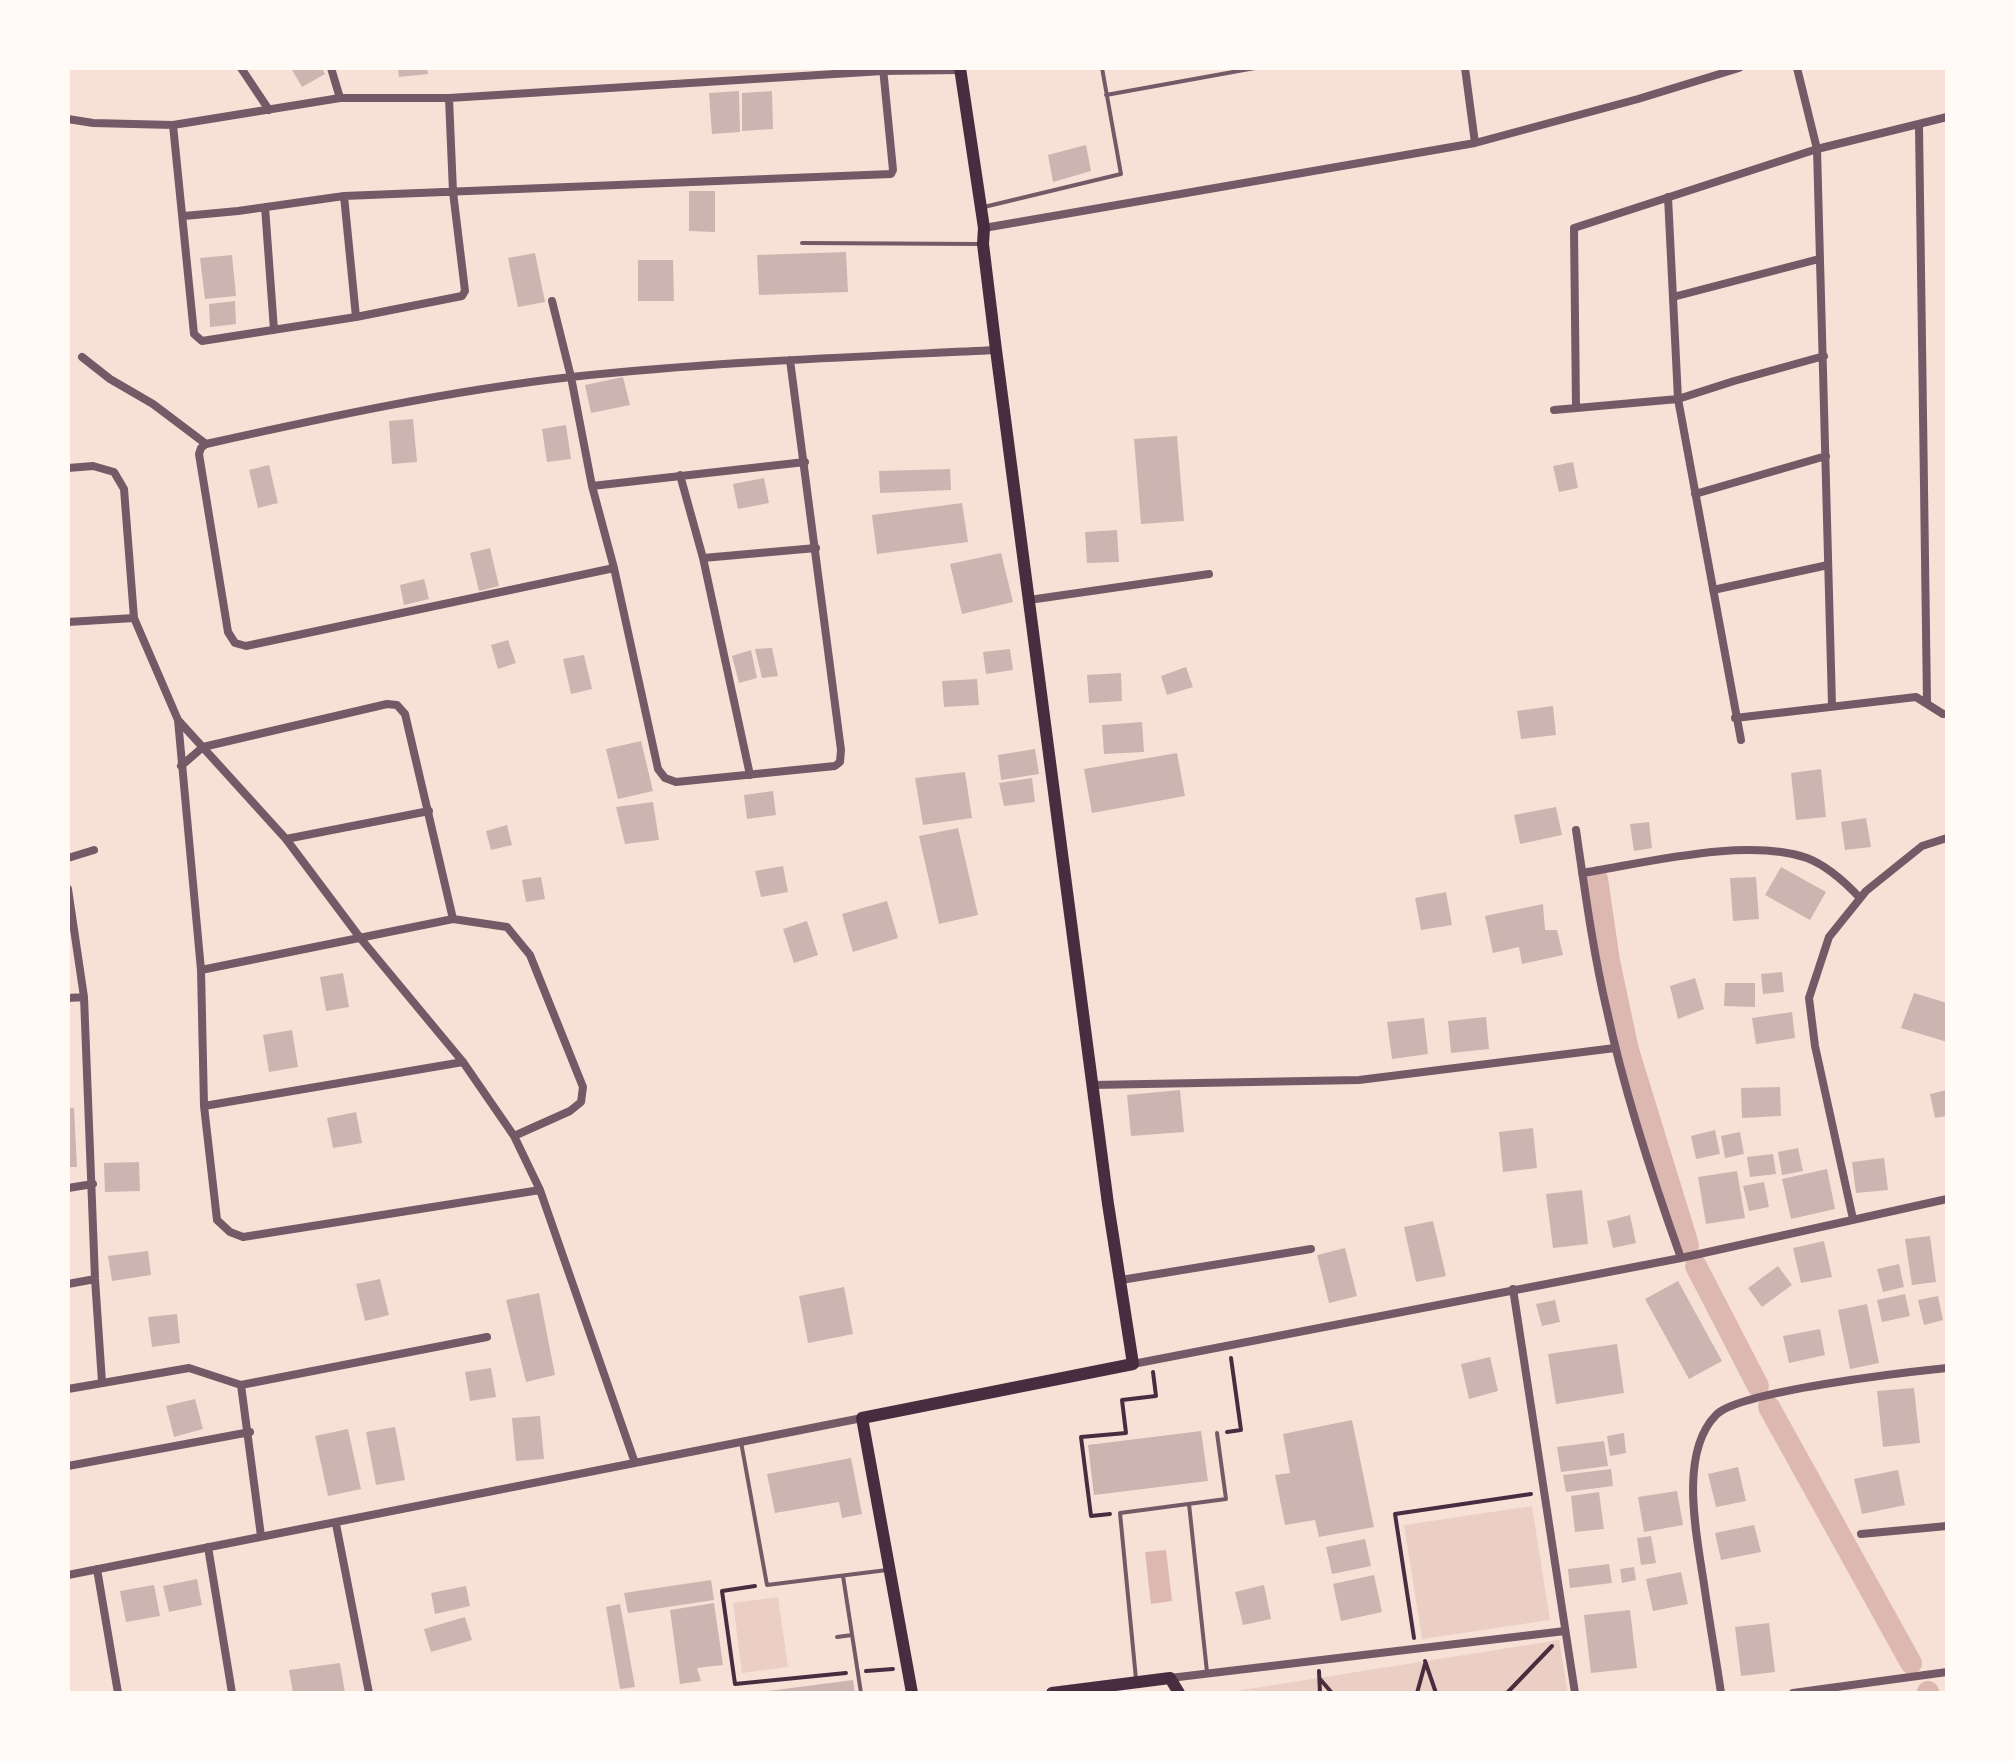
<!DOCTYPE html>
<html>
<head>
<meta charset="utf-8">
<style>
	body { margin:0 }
	#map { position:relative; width:2015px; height:1761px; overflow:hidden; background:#f7e1d7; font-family:Commissioner,sans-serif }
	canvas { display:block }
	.frame { position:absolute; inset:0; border:70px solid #fffaf5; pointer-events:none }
</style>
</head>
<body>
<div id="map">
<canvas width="2015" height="1761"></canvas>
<div class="frame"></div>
</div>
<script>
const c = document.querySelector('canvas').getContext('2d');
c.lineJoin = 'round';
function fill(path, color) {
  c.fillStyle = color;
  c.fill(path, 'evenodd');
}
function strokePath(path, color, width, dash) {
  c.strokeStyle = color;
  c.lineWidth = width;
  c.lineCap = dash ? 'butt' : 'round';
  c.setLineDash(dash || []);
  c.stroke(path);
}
const green = new Path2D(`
	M1532,1506l18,114 -128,19 -18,-114z
	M778,1597l10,70 -46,6 -9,-70z
	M1559,1640l9,53h-345z`);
const water = new Path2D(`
	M1166,1550l6,51 -21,3 -6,-52z`);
const canal = new Path2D(`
	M1597,879l12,82 19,89 60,195
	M1696,1266l62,120
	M1769,1407l142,256
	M1928,1692v1`);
const building = new Path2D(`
	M291,68h31l3,6 -23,13z
	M398,68h29l1,6 -29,3z
	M739,91l1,41 -28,2 -3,-41z
	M772,91l1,38 -31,2v-38z
	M1086,145l5,26 -38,11 -5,-27z
	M689,191h26v41l-26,-1z
	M846,252l2,40 -89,3 -2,-40z
	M535,253l10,49 -27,5 -10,-49z
	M232,255l4,41 -31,3 -5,-41z
	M638,260h35l1,41h-36z
	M235,301l1,23 -26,3 -1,-23z
	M623,377l7,28 -39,8 -6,-28z
	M413,419l4,43 -25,2 -3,-43z
	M566,425l5,34 -24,3 -5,-33z
	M1177,436l7,85 -43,3 -7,-85z
	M1573,462l5,26 -19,4 -6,-26z
	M269,465l9,38 -20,5 -9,-38z
	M950,469l1,21 -71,3 -1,-22z
	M764,478l5,25 -31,6 -5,-25z
	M962,503l6,39 -91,12 -5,-39z
	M1117,530l2,32 -32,1 -2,-31z
	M490,548l9,38 -20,5 -9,-38z
	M1001,553l12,49 -51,12 -12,-50z
	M424,579l5,20 -25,6 -4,-20z
	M508,640l8,23 -18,6 -7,-24z
	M772,648l6,28 -16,2 -7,-29z
	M1010,649l3,21 -27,4 -3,-22z
	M751,650l6,28 -18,5 -7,-27z
	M584,655l8,34 -21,5 -8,-35z
	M1186,667l7,20 -26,8 -6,-19z
	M1121,673l1,28 -33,2 -2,-28z
	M977,679l2,26 -35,2 -2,-26z
	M1553,706l3,29 -35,4 -4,-28z
	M1142,722l2,30 -40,2 -2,-29z
	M641,741l12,50 -35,8 -12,-50z
	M1035,749l4,25 -38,6 -3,-25z
	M1177,753l8,43 -93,17 -8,-44z
	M1821,769l5,48 -30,3 -5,-47z
	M965,772l7,46 -49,7 -8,-47z
	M1032,778l3,24 -31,4 -5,-23z
	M773,791l3,24 -29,4 -3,-24z
	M653,802l6,38 -34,4 -9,-37z
	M1556,807l6,28 -42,9 -6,-29z
	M1866,818l5,29 -26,3 -4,-28z
	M1649,822l3,26 -18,3 -4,-27z
	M507,825l5,20 -21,5 -5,-19z
	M958,828l20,87 -39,9 -20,-88z
	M783,866l5,26 -27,5 -6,-26z
	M1781,867l45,25 -16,28 -45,-25z
	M541,877l4,22 -19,3 -4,-22z
	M1756,877l3,42 -26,2 -3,-43z
	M1446,892l6,33 -31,5 -6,-32z
	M887,901l11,37 -45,14 -11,-38z
	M1543,904l2,26h12l6,25 -41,9 -3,-17 -26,6 -8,-37z
	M807,921l11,34 -24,8 -11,-34z
	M1782,972l2,20 -21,2 -2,-20z
	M343,973l6,34 -23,4 -6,-34z
	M1695,978l9,31 -26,10 -8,-33z
	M1725,983h30v24l-31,-1z
	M1914,993l33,10v39l-46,-14z
	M1792,1012l3,26 -39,6 -4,-26z
	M1486,1017l3,32 -38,4 -3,-32z
	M1424,1018l4,36 -36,5 -5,-37z
	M292,1030l6,37 -29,5 -6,-37z
	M1780,1087l1,29 -39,2 -1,-30z
	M1180,1090l4,42 -53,4 -4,-41z
	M1947,1090v26l-12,2 -5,-24z
	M68,1108h6l3,59h-9z
	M356,1112l6,31 -29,5 -6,-30z
	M1533,1128l4,40 -34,4 -4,-40z
	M1715,1130l5,24 -24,5 -5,-23z
	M1740,1132l4,22 -19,4 -4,-22z
	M1798,1148l5,23 -21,4 -4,-23z
	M1773,1154l3,20 -26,3 -3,-20z
	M1884,1158l4,32 -32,3 -4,-31z
	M139,1162l1,29 -35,1 -1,-29z
	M1827,1169l8,40 -44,10 -9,-40z
	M1737,1171l8,47 -39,6 -8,-47z
	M1764,1182l5,25 -20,4 -6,-25z
	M1582,1190l6,54 -35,4 -7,-54z
	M1630,1215l6,28 -23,5 -6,-27z
	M1433,1221l13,55 -30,6 -12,-55z
	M1930,1236l6,46 -24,3 -7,-46z
	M1824,1241l8,36 -31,6 -8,-35z
	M1345,1248l12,48 -28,7 -12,-48z
	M148,1251l3,24 -39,6 -4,-25z
	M1899,1264l5,23 -21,5 -6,-23z
	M1778,1266l14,19 -30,22 -14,-19z
	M380,1279l9,36 -24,6 -9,-37z
	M1678,1281l44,80 -33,18 -44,-80z
	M844,1287l9,47 -45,9 -9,-47z
	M539,1293l16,82 -29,7 -20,-82z
	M1905,1294l5,22 -28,6 -5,-22z
	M1938,1296l5,24 -19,5 -6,-25z
	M1555,1300l5,22 -18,4 -6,-22z
	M1867,1304l12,59 -29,6 -12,-59z
	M177,1314l3,29 -28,4 -4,-30z
	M1820,1329l5,26 -36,8 -6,-27z
	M1617,1344l7,49 -68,11 -8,-50z
	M1490,1357l8,34 -29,8 -8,-35z
	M491,1368l5,29 -26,4 -5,-29z
	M1914,1388l6,55 -37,4 -6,-56z
	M195,1399l8,30 -29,8 -8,-31z
	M540,1416l4,43 -28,2 -4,-43z
	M1352,1420l22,107 -55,10 -4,-17 -30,5 -10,-50 15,-2 -7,-39z
	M395,1427l10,53 -29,5 -10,-53z
	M348,1429l13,60 -33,7 -13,-60z
	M1201,1431l7,50 -114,14 -6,-50z
	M1624,1433l2,20 -16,3 -3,-20z
	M1604,1441l4,25 -47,6 -4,-25z
	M851,1458l11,56 -20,4 -3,-16 -64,11 -8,-39z
	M1738,1467l8,34 -30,6 -8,-33z
	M1611,1469l2,17 -47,6 -3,-17z
	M1898,1470l7,35 -43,9 -8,-35z
	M1677,1491l6,34 -39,7 -6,-35z
	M1599,1492l5,37 -29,3 -4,-36z
	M1754,1525l7,27 -40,8 -6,-27z
	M1651,1536l5,27 -15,2 -4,-27z
	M1365,1539l6,27 -39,8 -6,-27z
	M1609,1564l3,19 -42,5 -2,-19z
	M1634,1567l2,13 -14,3 -2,-14z
	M1681,1572l7,32 -35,7 -7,-32z
	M1374,1575l8,37 -41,9 -8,-37z
	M197,1579l5,26 -33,7 -6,-26z
	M711,1580l3,20 -86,13 -4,-20z
	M154,1585l6,31 -34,6 -6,-31z
	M1264,1585l7,34 -28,6 -8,-33z
	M466,1586l4,20 -35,8 -4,-21z
	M714,1603l9,62 -26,3 4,13 -21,3 -10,-74z
	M620,1604l15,83 -15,2 -14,-82z
	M1630,1610l7,58 -46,5 -7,-58z
	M465,1617l7,23 -41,12 -7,-23z
	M1769,1623l6,49 -34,4 -6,-49z
	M340,1663l5,30h-52l-4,-23z
	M853,1680l2,13h-87v-2z`);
const path = new Path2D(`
	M1227,1432l14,-2 -10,-72
	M1110,1514l-19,2 -10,-79 45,-4 -4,-33 34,-4 -3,-24
	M755,1586l-33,5 13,93 111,-11
	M1414,1638l-19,-124 136,-20
	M1425,1661l11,32
	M866,1671l27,-2
	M1319,1671l1,22
	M1320,1679l12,14
	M1417,1693l8,-29
	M1507,1693l45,-47`);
const service = new Path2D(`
	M1106,95l149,-27
	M984,207l137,-33 -19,-106
	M802,243l178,1
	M741,1442l26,143 120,-15
	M1189,1504l18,168
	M843,1576l18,117
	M837,1637l15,-2
	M1136,1679l-16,-166 106,-14 -9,-66`);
const minor = new Path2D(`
	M241,68l28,42
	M331,68l9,30
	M1465,68l10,75
	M1797,68l20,81 15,556
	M68,119l25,4 80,2 167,-27h109l434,-27 78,-1
	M173,125l21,209 8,7 154,-24 106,-21 3,-5 -12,-99 -4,-94
	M1919,126l8,576
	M344,196l12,121
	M1668,197l10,202 63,341
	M265,207l9,123
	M184,216l54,-5 106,-15 547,-22 2,-4 -10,-102
	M984,228l491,-85 163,-44 101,-31
	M1673,297l146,-38
	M552,301l19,76 21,109 22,82 44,201 7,9 11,4 159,-16 5,-4 1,-12 -51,-390
	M82,357l28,22 43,25 53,40
	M1576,407l-2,-179 243,-79 130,-32
	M1554,410l124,-11 56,-18 90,-25
	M68,468l25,-2 21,6 10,17 10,129
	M680,475l23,83 47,217
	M592,486l213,-24
	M1695,494l131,-38
	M703,558l113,-10
	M614,568l-368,78 -11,-3 -7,-11 -29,-178 2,-6 5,-4c121,-27 242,-53 365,-67 141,-15 283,-20 425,-27
	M1713,590l115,-25
	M1029,600l180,-26
	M68,622l66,-4 44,102 108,119 75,100 102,123 51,74 26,54 95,273
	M1735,718l181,-21 27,17h4
	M178,720l23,250 3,136 13,114 13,12 13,5 297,-47
	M181,766l22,-19 184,-43 10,1 8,9 48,205 54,8 23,28 53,132 -2,15 -11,9 -56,25
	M1576,830c9,61 17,122 31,181 18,84 45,166 74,247
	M286,839l143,-28
	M68,858l26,-8
	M1582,873c63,-10 165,-36 225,-15 21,8 38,24 53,40
	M68,889l16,108 11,282 7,103
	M201,970l252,-51
	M68,998l16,-1
	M1092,1085l267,-5 256,-32
	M204,1106l259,-44
	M68,1188l25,-4
	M1853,1219l-38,-173 -6,-48 20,-61 37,-46 56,-45 25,-8
	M1121,1280l190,-31
	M68,1284l27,-5
	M1513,1289l62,404
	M1133,1364l548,-106 266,-59
	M241,1385l20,151
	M68,1389l121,-21 52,17 246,-48
	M68,1466l182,-34
	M336,1524l33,169
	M1861,1534l86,-8
	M208,1547l24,146
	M97,1569l21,124
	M68,1575l794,-157
	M1170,1678l395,-47
	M1721,1693c-5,-34 -11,-68 -16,-102 -7,-50 -28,-136 11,-176 22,-24 192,-43 231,-47
	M1793,1693l154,-21`);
const secondary = new Path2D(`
	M1170,1678l9,15
	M912,1693l-50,-275 271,-54 -25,-160 -112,-854 -13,-106 1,-16 -24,-160
	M1052,1693l118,-15`);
fill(green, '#ebcfc5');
fill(water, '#dcb8b0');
strokePath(canal, '#dcb8b0', 22);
fill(building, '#ccb4b1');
strokePath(path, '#4a2c40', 4);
strokePath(service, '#755966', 4);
strokePath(minor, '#755966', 8);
strokePath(secondary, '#4a2c40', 12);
</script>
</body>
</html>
